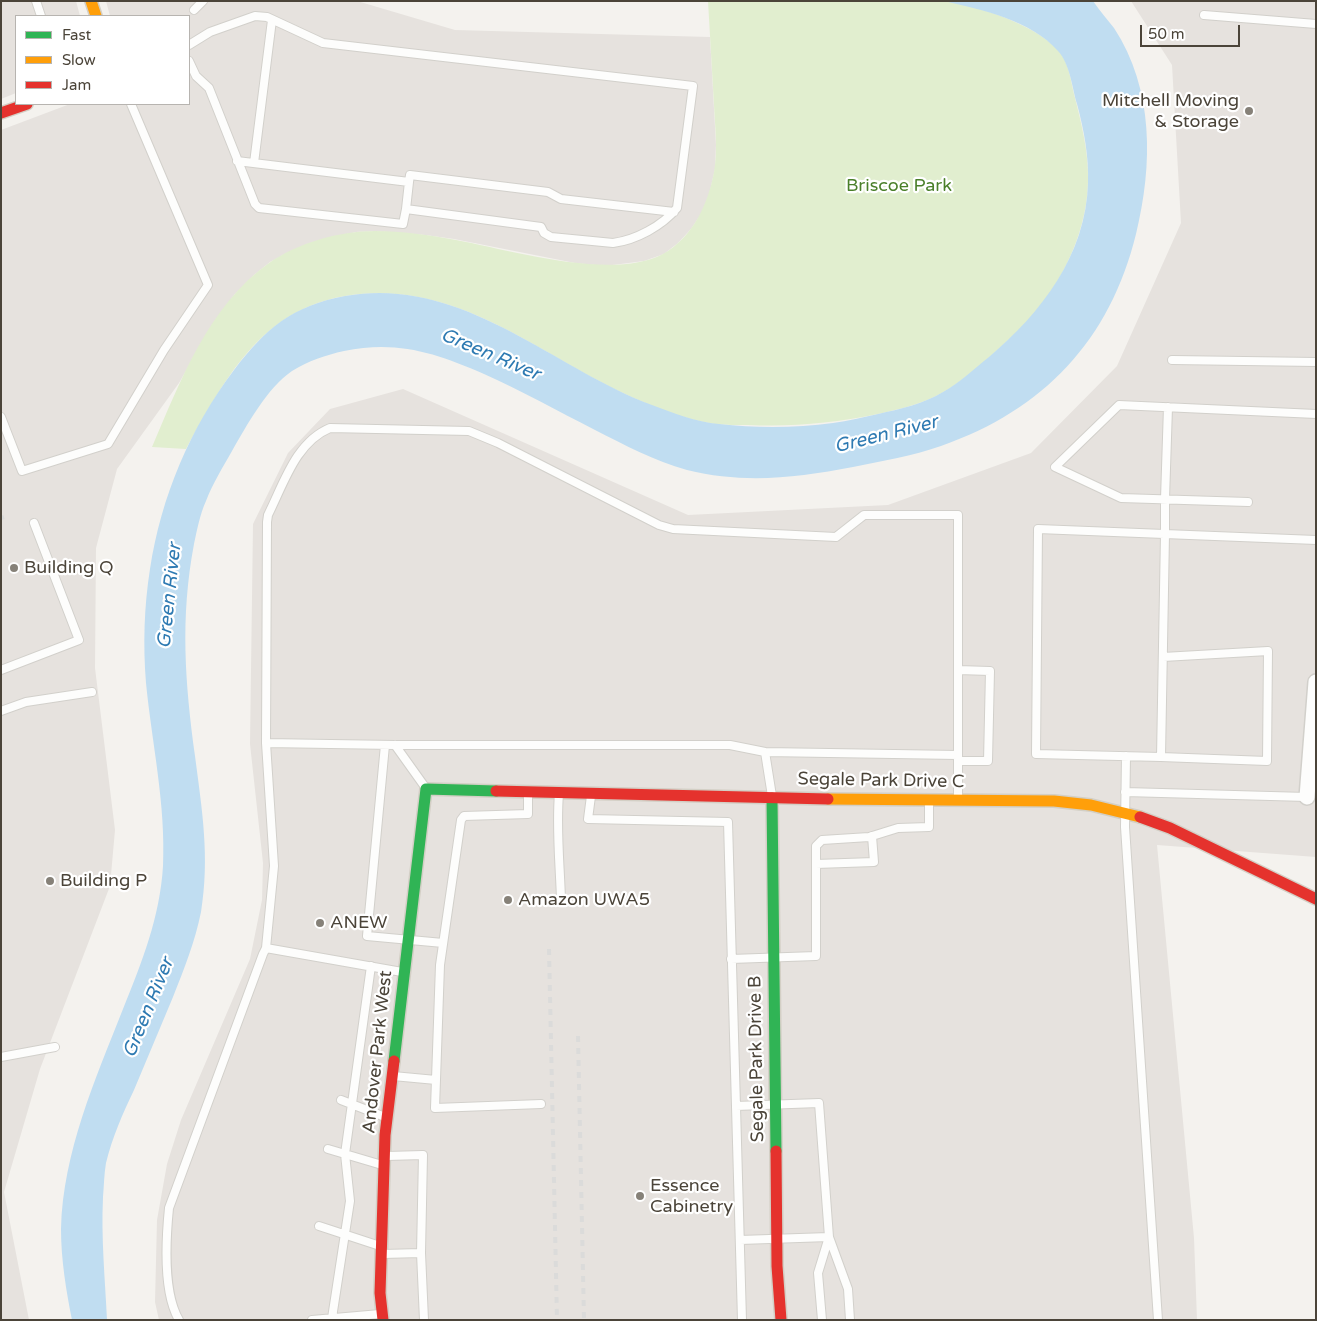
<!DOCTYPE html>
<html>
<head>
<meta charset="utf-8">
<style>
	body { margin:0 }
	#map { position:relative; width:1317px; height:1321px; overflow:hidden; background:#f4f2ee; font-family:"Varela Round",sans-serif }
	canvas { display:block }
	.frame { position:absolute; inset:0; border:2px solid #4b4439; pointer-events:none }
	.legend { position:absolute; left:15px; top:15px; width:175px; height:90px; box-sizing:border-box; background:#fff; border:1px solid #b7b4b0; margin:0; padding:6px 9px; list-style:none; font-size:15px; color:#4b4439 }
	.legend li { display:flex; align-items:center; gap:10px; height:25px }
	.legend b { width:25px; border:1px solid #b7b4b0 }
	.scale { position:absolute; left:1140px; top:25px; width:100px; height:22px; box-sizing:border-box; border:2px solid #4b4439; border-top:0; padding-left:6px; font-size:15px; line-height:18px; white-space:nowrap; color:#4b4439; -webkit-text-stroke:4px #fff; paint-order:stroke }
</style>
</head>
<body>
<div id="map">
<canvas width="1317" height="1321"></canvas>
<div class="frame"></div>
<ul class="legend">
<li><b style="height:6px;background:#30b455"></b>Fast</li>
<li><b style="height:6px;background:#ff9f0a"></b>Slow</li>
<li><b style="height:6px;background:#e5322d"></b>Jam</li>
</ul>
<div class="scale">50 m</div>
</div>
<script>
const c = document.querySelector('canvas').getContext('2d');
c.lineJoin = 'round';
function fill(path, color) {
  c.fillStyle = color;
  c.fill(path, 'evenodd');
}
function strokePath(path, color, width, dash) {
  c.strokeStyle = color;
  c.lineWidth = width;
  c.lineCap = dash ? 'butt' : 'round';
  c.setLineDash(dash || []);
  c.stroke(path);
}
function write(font, color, halo, rows, align = 'center') {
  c.font = font + ' "Varela Round",sans-serif';
  c.lineWidth = 4.5;
  c.setLineDash([]);
  c.textBaseline = 'middle';
  c.strokeStyle = halo;
  c.fillStyle = color;
  for (const [text, x, y, turn = 0] of rows) {
    c.save();
    c.translate(x, y);
    c.rotate((+turn || 0) * Math.PI / 180);
    c.textAlign = isNaN(turn) ? turn : align;
    if (halo) c.strokeText(text, 0, 0);
    c.fillText(text, 0, 0);
    c.restore();
  }
}
const industrial = new Path2D(`
	M1,1h75l4,15h-64v77l-15,6z
	M106,1h251l98,29 255,7 6,108 -1,24 -6,26 -8,19 -10,15 -13,14 -14,11 -20,7 -39,5 -30,-3 -121,-24 -29,-4 -50,-4 -19,1 -36,8 -33,13 -17,9 -16,13 -19,19 -19,25 -37,64 -62,86 -21,79 -1,120 20,162 -5,56 -70,183 -36,123 25,128h-28v-1190l69,-26h119v-88h-79z
	M1131,1h185v856l-159,-12 37,393 3,82h-1038l-4,-18 2,-82 10,-56 14,-44 69,-161 12,-59 1,-37 -13,-119 3,-220 35,-71 42,-44 73,-20 285,126 200,-10 143,-52 86,-87 64,-143 -9,-158z`);
const green = new Path2D(`
	M708,1c55,0 109,0 164,0 24,0 49,-1 73,0 32,4 98,26 117,54 7,11 9,26 12,39 7,28 15,58 14,88 -1,55 -32,114 -72,151 -23,21 -48,46 -76,61 -20,11 -41,15 -62,20 -45,9 -84,13 -130,11 -11,0 -22,0 -33,-1 -31,-4 -64,-18 -92,-31 -87,-41 -161,-108 -263,-99 -96,9 -132,80 -174,155l-34,-2c28,-65 56,-141 117,-184 29,-20 70,-32 106,-32 27,0 55,4 81,9 54,10 157,41 207,14 30,-17 45,-50 51,-82 4,-22 1,-45 0,-67 -2,-35 -4,-69 -6,-104z`);
const water = new Path2D(`
	M944,1h149c7,10 14,18 21,27 40,61 39,137 22,206 -26,106 -92,176 -195,212 -29,10 -58,15 -88,21 -57,11 -109,17 -166,3 -33,-9 -62,-25 -92,-40 -37,-19 -73,-39 -111,-56 -48,-21 -87,-34 -140,-23 -18,4 -36,10 -52,20 -25,17 -45,54 -60,80 -9,16 -19,32 -26,50 -6,13 -9,29 -12,43 -14,74 -9,138 1,212 7,54 15,101 6,156 -6,30 -17,57 -28,85 -13,31 -26,62 -39,93 -11,23 -22,48 -28,73 -2,11 -2,23 -3,34 -2,41 2,82 4,123h-35c-6,-30 -11,-61 -11,-91 2,-77 34,-149 62,-220 19,-47 37,-92 40,-143 3,-61 -11,-122 -17,-183 -3,-38 -2,-76 4,-114 11,-72 40,-141 84,-199 32,-42 58,-64 111,-74 117,-21 206,71 307,109 21,8 44,17 67,19 37,4 77,4 114,-1 15,-2 30,-6 45,-9 22,-5 45,-10 65,-22 16,-9 31,-23 46,-35 52,-44 97,-102 99,-174 1,-26 -4,-53 -11,-79 -5,-17 -7,-40 -19,-53 -27,-31 -76,-41 -114,-50z`);
const lane = new Path2D(`
	M36,1l5,15
	M194,10l9,-9
	M1204,15l112,9
	M189,45l21,-13 45,-16 12,1 56,26 370,43 -16,122c-15,18 -41,32 -64,35l-62,-6 -7,-4 -3,-6 -135,-18 -3,15 -144,-16 -4,-4 -46,-116 -13,-12 -7,-15
	M237,161l172,21 -3,27
	M254,163l18,-143
	M409,182l1,-7 138,17 13,7 113,13
	M1172,360l144,2
	M1168,407l-3,92v35l-4,223 -125,-3 2,-225c92,4 185,7 278,11
	M1,417l21,54 86,-27 56,-94 44,-65 -77,-181
	M1248,502l-127,-4 -66,-31 64,-62 197,9
	M1,670l78,-30 -45,-117
	M958,670l32,1 -2,90h-30
	M1,711l25,-9 66,-10
	M266,743l129,2h335l35,7 7,44
	M385,745l-18,191 76,7
	M395,745l30,42
	M765,752l193,3
	M1126,756l-1,71 33,493
	M1161,757l106,4 1,-110 -105,6
	M1125,792l182,5
	M528,793v21l-64,2 -3,4 -21,145 -5,143 106,-4
	M559,794c-3,35 1,71 2,106
	M591,796l-3,23 140,3 14,498
	M816,864l58,-2 -2,-26
	M266,948l136,24
	M731,959l85,-3v-110l6,-6 47,-3 29,-9 31,-1v-26
	M1,1057l54,-10
	M393,1076l43,4
	M341,1100l44,17
	M736,1106l83,-3 10,134 19,52 2,31
	M328,1149l54,16
	M387,1156l36,-1 -2,98 3,67
	M319,1226l61,20
	M740,1240l89,-3 -11,36 4,47
	M383,1254l38,-1
	M332,1318l18,-117 -5,-47 26,-188
	M179,1320c-16,-27 -13,-82 -10,-112l94,-254 3,-6 8,-82 -8,-123 1,-221 1,-7c16,-32 28,-73 62,-87l139,3 29,12 161,82 14,4 163,8 28,-22h94v283
	M312,1320l68,-6`);
const street = new Path2D(`
	M1307,797l9,-115`);
const fast = new Path2D(`
	M772,798l4,353
	M394,1061l32,-272 70,2`);
const slow = new Path2D(`
	M91,1l5,15
	M828,799l226,2 37,4 49,12`);
const jam = new Path2D(`
	M1,113l26,-9
	M496,791l332,8
	M1140,817l30,11 146,71
	M776,1151l1,115 4,54
	M383,1320l-3,-27 5,-158 9,-74`);
const rail = new Path2D(`
	M1,518l3,-1
	M549,949l8,371
	M578,1036l6,284`);
const markers = [
	[1249,111,5,"#868178"],
	[14,568,5,"#868178"],
	[50,881,5,"#868178"],
	[508,900,5,"#868178"],
	[320,923,5,"#868178"],
	[640,1196,5,"#868178"]
];
const poiNames = [
	["Mitchell Moving",1239,101,"right"],
	["& Storage",1239,122,"right"],
	["Building Q",24,568],
	["Building P",60,881],
	["Amazon UWA5",518,900],
	["ANEW",330,923],
	["Essence",650,1186],
	["Cabinetry",650,1207]
];
const parkNames = [
	["Briscoe Park",899,186]
];
const streetNames = [
	["Segale Park Drive C",881,781,1],
	["Andover Park West",378,1052,-84],
	["Segale Park Drive B",757,1059,-91]
];
const waterNames = [
	["Green River",490,355,23],
	["Green River",886,435,-14],
	["Green River",170,596,-84],
	["Green River",149,1008,-68]
];
fill(industrial, '#e6e2de');
fill(green, '#e1eecf');
fill(water, '#c0ddf1');
strokePath(lane, '#d2d0cb', 10);
strokePath(street, '#d2d0cb', 18);
strokePath(fast, '#d3cfc5', 14);
strokePath(slow, '#d3cfc5', 14);
strokePath(jam, '#d3cfc5', 14);
strokePath(lane, '#fdfdfc', 8);
strokePath(street, '#fdfdfc', 15);
strokePath(fast, '#30b455', 11);
strokePath(slow, '#ff9f0a', 11);
strokePath(jam, '#e5322d', 11);
strokePath(rail, '#dbdbda', 4, [6, 6]);
for (const [x, y, r, color] of markers) {
  const dot = new Path2D();
  dot.arc(x, y, r, 0, 2 * Math.PI);
  c.fillStyle = color;
  c.fill(dot);
  strokePath(dot, '#fff', 2);
}
write('18px', '#4b4439', '#fff', poiNames, 'left');
write('18px', '#4a7f2a', '#fff', parkNames);
write('18px', '#4b4439', '#fff', streetNames);
write('italic 19px', '#2e7ab2', '#fff', waterNames);
</script>
</body>
</html>
